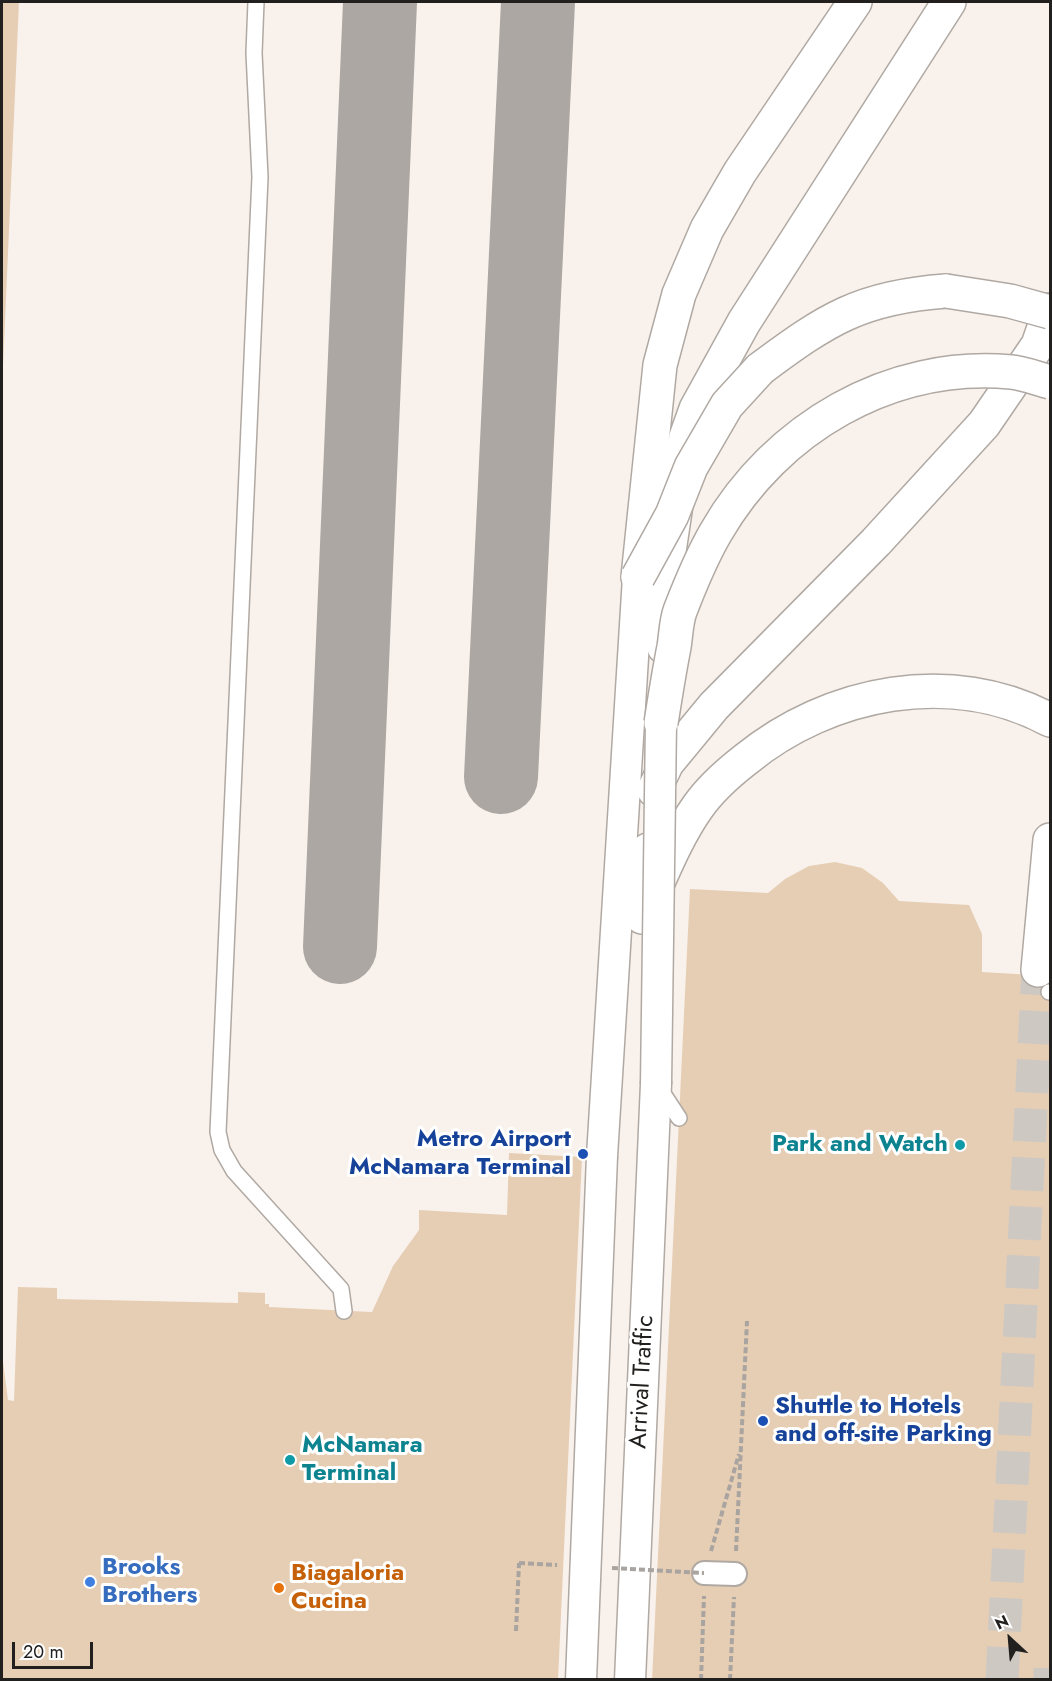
<!DOCTYPE html>
<html>
<head>
<meta charset="utf-8">
<style>
  body { margin:0 }
  #map { position:relative; width:1052px; height:1681px; overflow:hidden; background:#f9f2ec; font-family:Jost,sans-serif }
  canvas { display:block }
  .frame { position:absolute; inset:0; border:3px solid #22201e; pointer-events:none }
  .north { position:absolute; left:980px; top:1609px; width:60px; height:60px; -webkit-text-stroke:4px #fff; paint-order:stroke; rotate:334deg; font-size:16px; font-weight:700; line-height:24px; text-align:center; color:#22201e }
  .north::after { content:''; display:block; margin:auto; width:21px; height:27px; background:#22201e; clip-path:polygon(50% 0,100% 100%,50% 72%,0 100%) }
  .scale { position:absolute; left:12px; top:1642px; width:81px; height:27px; box-sizing:border-box; border:3px solid #22201e; border-top:0; padding-left:8px; font-size:18px; line-height:21px; white-space:nowrap; color:#22201e; -webkit-text-stroke:4px #fff; paint-order:stroke }
</style>
</head>
<body>
<div id="map">
<canvas width="1052" height="1681"></canvas>
<div class="frame"></div>
<div class="north">N</div>
<div class="scale">20 m</div>
</div>
<script>
const c = document.querySelector('canvas').getContext('2d');
c.lineJoin = 'round';
function trace(path, color, width, dash) {
  c.strokeStyle = color;
  c.lineWidth = width;
  c.lineCap = dash ? 'butt' : 'round';
  c.setLineDash(dash || []);
  c.stroke(path);
}
function fillPath(path, color) {
  c.fillStyle = color;
  c.fill(path, 'evenodd');
}
function drawText(font, color, halo, rows, align = 'center') {
  c.font = font + ' Jost,sans-serif';
  c.lineWidth = 6;
  c.setLineDash([]);
  c.textBaseline = 'middle';
  c.strokeStyle = halo;
  c.fillStyle = color;
  for (const [text, x, y, turn = 0] of rows) {
    c.save();
    c.translate(x, y);
    c.rotate((+turn || 0) * Math.PI / 180);
    c.textAlign = isNaN(turn) ? turn : align;
    if (halo) c.strokeText(text, 0, 0);
    c.fillText(text, 0, 0);
    c.restore();
  }
}
const taxiway = new Path2D(`
  M 501,777 L 538,2
  M 340,947 L 380,2`);
const building = new Path2D(`
  M 2,2 L 19,2 L 3,367 L 2,367 Z
  M 835,862 L 862,868 L 883,883 L 899,901 L 969,905 L 982,934 L 982,972 L 1050,976 L 1050,1680 L 652,1680 L 690,889 L 768,893 L 785,879 L 809,866 Z
  M 509,1153 L 582,1157 L 558,1680 L 2,1680 L 2,1354 L 8,1400 L 14,1401 L 18,1287 L 57,1288 L 57,1299 L 238,1303 L 238,1292 L 265,1293 L 265,1304 L 269,1304 L 269,1307 L 372,1312 L 393,1266 L 419,1230 L 419,1210 L 507,1215 Z`);
const trunkTunnel = new Path2D(`
  M 1002,1680 L 1038,970
  M 1050,1680 L 1050,1668`);
const path = new Path2D(`
  M 711,1551 L 739,1454
  M 736,1551 L 747,1321
  M 516,1631 L 519,1563
  M 701,1680 L 704,1596
  M 730,1680 L 734,1597`);
const service = new Path2D(`
  M 256,2 L 254,53 L 260,177 L 218,1132 L 222,1150 L 234,1171 L 341,1289 L 344,1311
  M 1049,992 L 1050,992
  M 660,1089 L 679,1118`);
const pedestrian = new Path2D(`
  M 704,1573 L 735,1574`);
const minor = new Path2D(`
  M 602,1156 L 638,577
  M 630,1680 L 656,1084`);
const trunk = new Path2D(`
  M 760,369 C 827,319 861,297 946,291
  M 638,577 L 660,365 L 679,294 L 707,229 L 740,172 L 855,2
  M 664,647 L 667,565 L 686,437 L 696,409 L 744,322 L 949,2
  M 654,790 L 667,763 L 714,706 L 876,542 L 984,424 L 1038,345 L 1050,310
  M 655,889 C 667,862 680,832 697,808 C 710,789 727,774 745,760 C 829,691 952,667 1050,720
  M 642,917 L 648,850
  M 1038,970 L 1050,840`);
const pathBridge = new Path2D(`
  M 519,1563 L 557,1565
  M 612,1568 L 704,1573`);
const minorBridge = new Path2D(`
  M 656,1084 L 661,723
  M 581,1680 L 602,1156`);
const trunkBridge = new Path2D(`
  M 946,291 L 1010,301 L 1050,312
  M 638,577 L 672,515 L 691,467 L 727,405 L 760,369
  M 661,723 C 665,698 669,672 674,647 C 676,635 676,622 680,611 C 690,585 702,556 716,532 C 776,428 890,361 1011,372 C 1024,373 1038,379 1050,382`);
const markers = [
  [960,1145,6,"#0f9aa8"],
  [583,1154,6,"#1a4fb4"],
  [763,1421,6,"#1a4fb4"],
  [290,1460,6,"#0f9aa8"],
  [90,1582,6,"#3f7fe0"],
  [279,1588,6,"#e8710a"]
];
const transitNames = [
  ["Metro Airport",571,1140],
  ["McNamara Terminal",571,1168],
  ["Shuttle to Hotels",775,1407,"left"],
  ["and off-site Parking",775,1435,"left"]
];
const cultureNames = [
  ["Park and Watch",948,1145],
  ["McNamara",302,1446,"left"],
  ["Terminal",302,1474,"left"]
];
const streetNames = [
  ["Arrival Traffic",643,1382,-87]
];
const shopNames = [
  ["Brooks",102,1568],
  ["Brothers",102,1596]
];
const foodNames = [
  ["Biagaloria",291,1574],
  ["Cucina",291,1602]
];
trace(taxiway, '#aca7a2', 74);
fillPath(building, '#e6ceb4');
trace(trunkTunnel, '#cec8c3', 33, [33, 16]);
trace(service, '#b0a9a3', 18);
trace(pedestrian, '#b0a9a3', 26);
trace(minor, '#b0a9a3', 33);
trace(trunk, '#b0a9a3', 36);
trace(path, '#a9a4a0', 4, [6, 3]);
trace(service, '#fff', 15);
trace(pedestrian, '#fff', 22);
trace(minor, '#fff', 30);
trace(trunk, '#fff', 33);
trace(minorBridge, '#b0a9a3', 33, []);
trace(trunkBridge, '#b0a9a3', 36, []);
trace(pathBridge, '#a9a4a0', 4, [6, 3]);
trace(minorBridge, '#fff', 30);
trace(trunkBridge, '#fff', 33);
for (const [x, y, r, color] of markers) {
  const dot = new Path2D();
  dot.arc(x, y, r, 0, 2 * Math.PI);
  c.fillStyle = color;
  c.fill(dot);
  trace(dot, '#fff', 2);
}
drawText('bold 24px', '#164399', '#fff', transitNames, 'right');
drawText('bold 24px', '#0d838f', '#fff', cultureNames, 'right');
drawText('24px', '#22201e', '#fff', streetNames);
drawText('bold 24px', '#366cbe', '#fff', shopNames, 'left');
drawText('bold 24px', '#c56008', '#fff', foodNames, 'left');
</script>
</body>
</html>
